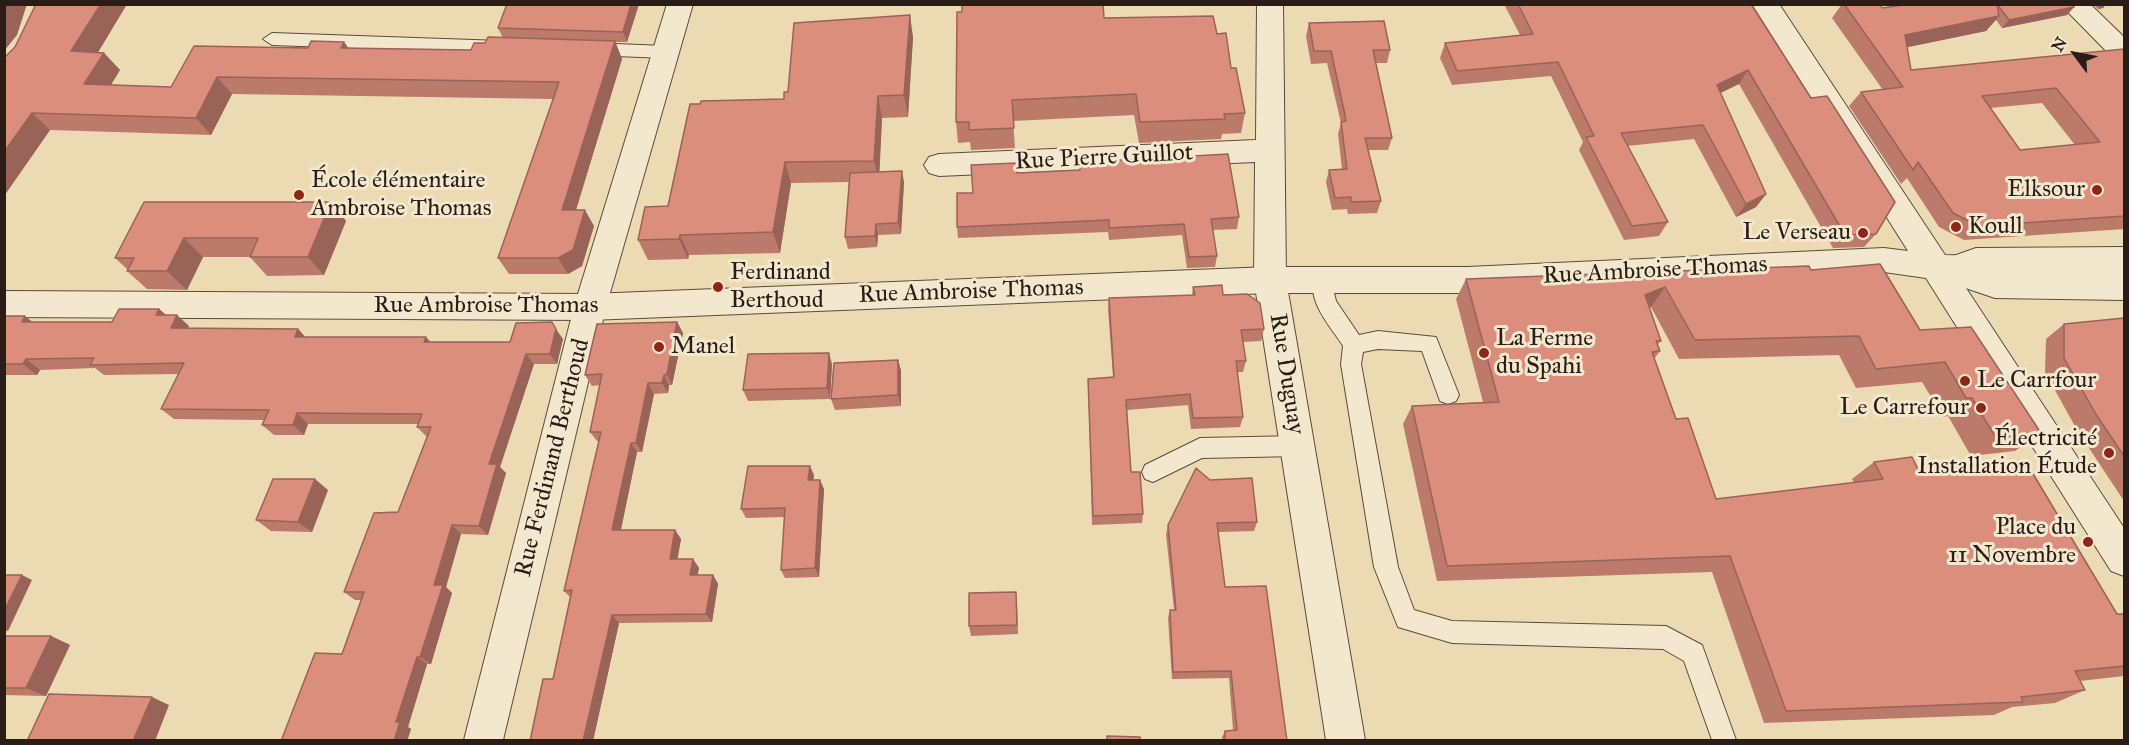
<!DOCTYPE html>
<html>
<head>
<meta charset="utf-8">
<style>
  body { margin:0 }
  #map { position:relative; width:2129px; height:745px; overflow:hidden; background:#ecdbb2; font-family:"IM FELL Great Primer",serif }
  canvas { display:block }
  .frame { position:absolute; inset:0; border:6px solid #2a1c16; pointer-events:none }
  .north { position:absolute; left:2045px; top:24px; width:60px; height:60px; -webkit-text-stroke:4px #f3e8cd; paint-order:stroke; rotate:302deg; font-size:16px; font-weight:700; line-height:24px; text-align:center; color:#2a1c16 }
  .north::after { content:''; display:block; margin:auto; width:21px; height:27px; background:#2a1c16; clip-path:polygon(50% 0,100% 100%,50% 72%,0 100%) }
</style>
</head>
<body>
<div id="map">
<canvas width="2129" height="745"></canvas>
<div class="frame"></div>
<div class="north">N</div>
</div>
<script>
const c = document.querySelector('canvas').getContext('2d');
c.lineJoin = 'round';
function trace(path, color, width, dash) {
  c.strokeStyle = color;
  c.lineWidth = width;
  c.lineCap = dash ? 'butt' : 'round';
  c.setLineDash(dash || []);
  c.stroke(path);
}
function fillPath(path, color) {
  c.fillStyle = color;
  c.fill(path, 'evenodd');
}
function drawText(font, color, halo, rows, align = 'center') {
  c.font = font + ' "IM FELL Great Primer",serif';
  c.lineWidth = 6;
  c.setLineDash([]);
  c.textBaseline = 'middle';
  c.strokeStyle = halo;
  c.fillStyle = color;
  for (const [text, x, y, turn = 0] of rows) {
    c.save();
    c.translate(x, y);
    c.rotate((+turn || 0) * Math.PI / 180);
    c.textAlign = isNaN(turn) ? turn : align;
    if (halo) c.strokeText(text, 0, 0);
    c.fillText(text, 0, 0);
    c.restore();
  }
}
const service = new Path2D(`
  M 272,33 L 502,41 L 511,47 L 502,53 L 272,45 L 263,39 Z
  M 590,43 L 666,46 L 675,52 L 666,58 L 590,55 L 581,49 Z
  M 2124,247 L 2124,263 L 1977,264 L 1961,270 L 1995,282 L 2124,284 L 2124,300 L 1995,298 L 1939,279 L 1936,273 L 1945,259 L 1976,248 Z
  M 1323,274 L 1330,276 L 1336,301 L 1359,335 L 1378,331 L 1436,337 L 1459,395 L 1456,401 L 1448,404 L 1440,401 L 1422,351 L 1378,349 L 1363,352 L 1361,364 L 1398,567 L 1414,610 L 1452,621 L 1666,626 L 1702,645 L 1736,740 L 1712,740 L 1684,661 L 1663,649 L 1452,643 L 1398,627 L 1374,567 L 1341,364 L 1343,346 C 1332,328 1304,299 1316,276 Z
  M 1298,436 L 1306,439 L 1309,446 L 1306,453 L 1298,456 L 1202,458 L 1153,482 L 1145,479 L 1142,472 L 1145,465 L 1200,438 Z`);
const minor = new Path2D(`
  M 667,4 L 693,4 L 606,307 L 503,740 L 464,740 L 574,307 Z
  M 1257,4 L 1283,4 L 1286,280 L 1365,740 L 1326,740 L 1254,280 L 1255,162 L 939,176 L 929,173 L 924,165 L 929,157 L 939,154 L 1256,140 Z
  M 2060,4 L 2090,4 L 2124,37 L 2124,62 L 2114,59 Z`);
const tertiary = new Path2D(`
  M 1752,4 L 1779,4 L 1945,255 L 2124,261 L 2124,286 L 1962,282 L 2124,528 L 2124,576 L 2111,571 L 1926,278 L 1884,272 L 1467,293 L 1270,293 L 590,320 L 4,317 L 4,291 L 590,294 L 1270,267 L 1467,267 L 1884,248 L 1908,251 Z`);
const wall = new Path2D(`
  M 36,4 L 127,4 L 98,52 L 104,53 L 120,70 L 111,85 L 171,87 L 308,48 L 344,42 L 348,48 L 471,50 L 485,43 L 503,38 L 498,28 L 639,4 L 627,42 L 615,42 L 622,59 L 576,210 L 594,226 L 582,266 L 568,274 L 509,274 L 498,258 L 553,99 L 232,94 L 211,135 L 50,130 L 4,196 L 4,58 L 15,47 Z
  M 1504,4 L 1751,4 L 1876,234 L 1864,247 L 1833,248 L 1739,84 L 1720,93 L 1766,194 L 1756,207 L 1736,217 L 1694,139 L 1627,146 L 1668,222 L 1659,236 L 1624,240 L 1579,150 L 1583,142 L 1551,76 L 1452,85 L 1440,58 L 1445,43 L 1520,35 Z
  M 1842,4 L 1880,4 L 1882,8 L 1911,4 L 2074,7 L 2067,15 L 2002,28 L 1996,20 L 1986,31 L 1907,47 L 1911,70 L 2124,49 L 2124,229 L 1964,240 L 1939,227 L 1907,178 L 1901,184 L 1849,106 L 1861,92 L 1883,90 L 1832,18 ZM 2042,103 L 2075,145 L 2020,150 L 1990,108 Z
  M 2093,4 L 2106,4 L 2103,8 L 2098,9 Z
  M 962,12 L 1104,18 L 1217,34 L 1231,68 L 1245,113 L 1241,133 L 1222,134 L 1221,139 L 1139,143 L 1134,115 L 1013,121 L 1015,148 L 971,150 L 970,142 L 958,143 L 956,122 Z
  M 1309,23 L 1390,50 L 1387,63 L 1375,63 L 1392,138 L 1388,150 L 1368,150 L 1381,201 L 1377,213 L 1348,214 L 1347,209 L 1332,210 L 1326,182 L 1329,170 L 1342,169 L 1338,134 L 1341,123 L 1327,63 L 1311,64 L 1306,36 Z
  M 913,37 L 908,117 L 882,118 L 879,172 L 904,182 L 901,234 L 878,235 L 877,247 L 848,249 L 845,237 L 849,182 L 791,183 L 780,253 L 689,255 L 688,259 L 648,260 L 638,240 L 668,206 L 784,99 L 788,92 Z
  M 1104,161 L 1239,217 L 1237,229 L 1213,230 L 1217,256 L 1215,267 L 1187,268 L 1182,235 L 1109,240 L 1108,232 L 958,238 L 957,227 L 973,193 L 1017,173 L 1080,170 L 1103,166 Z
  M 144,202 L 331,202 L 346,221 L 324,275 L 267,276 L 250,257 L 203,257 L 187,290 L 147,289 L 127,271 L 128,270 L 115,258 Z
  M 1811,270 L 1920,330 L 2041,433 L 2015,451 L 1971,456 L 1948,416 L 1943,417 L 1922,382 L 1856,388 L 1839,355 L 1679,359 L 1651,307 L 1649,308 L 1661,341 L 1657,345 L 1660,351 L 1654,359 L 1676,419 L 1716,499 L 1854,483 L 1852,479 L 1874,462 L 1921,475 L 2117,614 L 2124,614 L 2124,676 L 2080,681 L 2085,690 L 2055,703 L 2012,707 L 1994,715 L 1764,723 L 1712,572 L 1437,581 L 1403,424 L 1412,406 L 1483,402 L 1456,299 L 1466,279 Z
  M 1193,287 L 1223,295 L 1264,329 L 1261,341 L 1243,342 L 1246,361 L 1243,372 L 1237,372 L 1243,417 L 1240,427 L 1191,429 L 1188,405 L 1127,410 L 1131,472 L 1143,514 L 1142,523 L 1092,525 L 1088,379 L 1113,377 L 1108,309 L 1109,298 L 1192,295 Z
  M 159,309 L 166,315 L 189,326 L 188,329 L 298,329 L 305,337 L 431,342 L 510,342 L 563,339 L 557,364 L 534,364 L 500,467 L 506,473 L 488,535 L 461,534 L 446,587 L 452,593 L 431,664 L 427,664 L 408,727 L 411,729 L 407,741 L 281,741 L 342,654 L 361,600 L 355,600 L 344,592 L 398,512 L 427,437 L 417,427 L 418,424 L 308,424 L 304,435 L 274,435 L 262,425 L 264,420 L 174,419 L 161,409 L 178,374 L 104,375 L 95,368 L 40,370 L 37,375 L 4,375 L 4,316 L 33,322 L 112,322 Z
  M 2124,318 L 2124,501 L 2077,430 L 2045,372 L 2046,339 L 2064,324 Z
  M 677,322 L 683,333 L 672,385 L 669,385 L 668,393 L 654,394 L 642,452 L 637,452 L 621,530 L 675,530 L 681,539 L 677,559 L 693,559 L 699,568 L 697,575 L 713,575 L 718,584 L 712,622 L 619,623 L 593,741 L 530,741 L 553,679 L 570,597 L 564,591 L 599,441 L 597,441 L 590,432 L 600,385 L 592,386 L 585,375 Z
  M 898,360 L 901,371 L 901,406 L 835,410 L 831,399 Z
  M 832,364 L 830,399 L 748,401 L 743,390 Z
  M 814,475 L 813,480 L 824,489 L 819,577 L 785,578 L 781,570 L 785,517 L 746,518 L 741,509 Z
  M 1210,480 L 1257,522 L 1254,531 L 1218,532 L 1225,587 L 1287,741 L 1222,741 L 1222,737 L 1225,731 L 1233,730 L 1229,678 L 1172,679 L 1168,618 L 1170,610 L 1174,610 L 1166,534 L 1168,525 Z
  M 328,490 L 312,532 L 271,531 L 256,520 Z
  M 1017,602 L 1018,634 L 971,636 L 969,626 Z
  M 4,636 L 51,636 L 70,645 L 46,696 L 4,695 Z`);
const shadedWall = new Path2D(`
  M 4,4 L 27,4 L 17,35 L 4,51 Z
  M 101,4 L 127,4 L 88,69 L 71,51 Z
  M 631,4 L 639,4 L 627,42 L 623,32 Z
  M 2102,4 L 2106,4 L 2103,8 L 2098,9 Z
  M 2074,7 L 2067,15 L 2002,28 L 2009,20 Z
  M 910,15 L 913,37 L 908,117 L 904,95 Z
  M 1999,16 L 1986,31 L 1894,50 L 1905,35 Z
  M 615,41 L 622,59 L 571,226 L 562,210 Z
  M 344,42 L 356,59 L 341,48 Z
  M 104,53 L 120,70 L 100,102 L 84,84 Z
  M 1748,70 L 1739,84 L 1708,99 L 1717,85 Z
  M 217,77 L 232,94 L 211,135 L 196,118 Z
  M 878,96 L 882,118 L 879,182 L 874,161 Z
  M 32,113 L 50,130 L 4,196 L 4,152 Z
  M 785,162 L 791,183 L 780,253 L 773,232 Z
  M 902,171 L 904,182 L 901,234 L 898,223 Z
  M 1766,194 L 1756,207 L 1736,217 L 1746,204 Z
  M 331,202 L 346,221 L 324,275 L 308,257 Z
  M 585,210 L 594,226 L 582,266 L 568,274 L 558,258 Z
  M 876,224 L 878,235 L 877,247 L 875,236 Z
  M 680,235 L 689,255 L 688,259 L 679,239 Z
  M 184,238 L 203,257 L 187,290 L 167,271 Z
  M 1665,287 L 1651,307 L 1631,316 L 1645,295 Z
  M 159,309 L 172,320 L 156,315 Z
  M 177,315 L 189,326 L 183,339 L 171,328 Z
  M 25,316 L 39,327 L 22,322 Z
  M 677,322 L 683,333 L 672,385 L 667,374 Z
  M 298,329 L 308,340 L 295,337 Z
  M 556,329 L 563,339 L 557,364 L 550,354 Z
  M 426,337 L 435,347 L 424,342 Z
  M 829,353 L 832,364 L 830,399 L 827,388 Z
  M 526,354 L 534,364 L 500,467 L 506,473 L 488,535 L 479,526 L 489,464 Z
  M 26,359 L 40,370 L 37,375 L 23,364 Z
  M 898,360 L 901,371 L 901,406 L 898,395 Z
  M 664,375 L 669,385 L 668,393 L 662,383 Z
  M 648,383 L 654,394 L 642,452 L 636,443 Z
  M 297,413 L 308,424 L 304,435 L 293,425 Z
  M 631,443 L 637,452 L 619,538 L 612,530 Z
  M 810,466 L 814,475 L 812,489 L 808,480 Z
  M 315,479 L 328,490 L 312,532 L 298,522 Z
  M 820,480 L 824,489 L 819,577 L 815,568 Z
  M 452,525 L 461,534 L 446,587 L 452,593 L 431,664 L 420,657 L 434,585 Z
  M 675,530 L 681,539 L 676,568 L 670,559 Z
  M 693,559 L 699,568 L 696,583 L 690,575 Z
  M 22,575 L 32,580 L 8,631 L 4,630 L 4,611 Z
  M 713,575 L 718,584 L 712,622 L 706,614 Z
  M 612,615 L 619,623 L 593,741 L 583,741 Z
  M 51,636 L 70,645 L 46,696 L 26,688 Z
  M 417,657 L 427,664 L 408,727 L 411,729 L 407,741 L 394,741 L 396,722 Z
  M 152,697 L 169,705 L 155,741 L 133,741 Z`);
const building = new Path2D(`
  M 36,4 L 101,4 L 71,51 L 104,53 L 84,84 L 171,87 L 194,46 L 308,48 L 311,41 L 344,42 L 341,48 L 471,50 L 474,43 L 485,43 L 488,37 L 615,41 L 562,210 L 585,210 L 573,250 L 558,258 L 498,258 L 559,82 L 217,77 L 196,118 L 32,113 L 4,152 L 4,58 L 15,47 Z
  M 507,4 L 631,4 L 623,32 L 498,28 Z
  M 962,4 L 1103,4 L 1104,18 L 1213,16 L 1217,34 L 1226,33 L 1231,68 L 1236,68 L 1245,113 L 1224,114 L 1225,119 L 1140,122 L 1136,94 L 1012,100 L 1014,128 L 969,130 L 969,122 L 956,122 L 957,12 L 962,12 Z
  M 1518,4 L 1751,4 L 1811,98 L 1827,96 L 1895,202 L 1876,234 L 1845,235 L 1748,70 L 1717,85 L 1766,194 L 1746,204 L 1703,125 L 1621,133 L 1668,222 L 1632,226 L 1586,137 L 1594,136 L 1558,62 L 1457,71 L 1445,43 L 1533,34 Z
  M 1844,4 L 1880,4 L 1882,8 L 1911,4 L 1997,4 L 1999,16 L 1905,35 L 1911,70 L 2124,49 L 2124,216 L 1979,226 L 1953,213 L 1918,162 L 1913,170 L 1861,92 L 1903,87 ZM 2056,88 L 2100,142 L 2020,150 L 1982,96 Z
  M 1997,4 L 2073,4 L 2074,7 L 2009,20 Z
  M 910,15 L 904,95 L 878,96 L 874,161 L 785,162 L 773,232 L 680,235 L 679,239 L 638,240 L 645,207 L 668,206 L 690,104 L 700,104 L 701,101 L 784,99 L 784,92 L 788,92 L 794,23 Z
  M 1384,21 L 1390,50 L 1373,50 L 1392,138 L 1365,138 L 1381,201 L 1351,202 L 1351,197 L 1335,198 L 1329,170 L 1347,169 L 1341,122 L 1346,121 L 1345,115 L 1331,51 L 1314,51 L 1309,23 Z
  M 1228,154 L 1239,217 L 1211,219 L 1217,256 L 1189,257 L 1184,224 L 1109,228 L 1109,220 L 957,227 L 957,193 L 973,193 L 971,165 L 1016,163 L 1017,173 L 1080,170 L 1080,167 L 1104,166 L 1104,161 Z
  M 902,171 L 898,223 L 876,224 L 875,236 L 845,237 L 850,173 Z
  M 144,202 L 331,202 L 308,257 L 250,257 L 258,238 L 184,238 L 167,271 L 127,271 L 134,258 L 115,258 Z
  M 1880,264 L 1920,330 L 1971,327 L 2041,433 L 1996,438 L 1972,398 L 1966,398 L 1945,362 L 1876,369 L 1859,336 L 1695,340 L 1665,287 L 1645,295 L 1661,341 L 1656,341 L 1660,351 L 1652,352 L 1676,419 L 1688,418 L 1716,499 L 1883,479 L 1874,462 L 1912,457 L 1921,475 L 2029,467 L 2117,614 L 2124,614 L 2124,666 L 2075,671 L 2085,690 L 2021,697 L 2023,702 L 1786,711 L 1730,556 L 1447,566 L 1412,406 L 1499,402 L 1466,279 L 1809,266 L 1811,270 Z
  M 1222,285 L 1223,295 L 1247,294 L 1260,303 L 1264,329 L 1241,330 L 1246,361 L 1236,361 L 1243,417 L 1193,418 L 1190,394 L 1126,400 L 1131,472 L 1140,472 L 1143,514 L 1093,516 L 1088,379 L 1114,377 L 1109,298 L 1195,295 L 1193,287 Z
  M 119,309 L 159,309 L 156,315 L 177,315 L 171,328 L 298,329 L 295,337 L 426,337 L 424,342 L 510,342 L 516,323 L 552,322 L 556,329 L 550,354 L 526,354 L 489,464 L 497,464 L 479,526 L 452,525 L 434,585 L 443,585 L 420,657 L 417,657 L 396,722 L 400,722 L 394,741 L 281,741 L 315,653 L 342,654 L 364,592 L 344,592 L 374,513 L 398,512 L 431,427 L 417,427 L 422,414 L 297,413 L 293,425 L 262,425 L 269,410 L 161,409 L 184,363 L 90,365 L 94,358 L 26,359 L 23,364 L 4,364 L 4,316 L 25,316 L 22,322 L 112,322 Z
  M 2124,318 L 2124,456 L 2097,416 L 2064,358 L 2064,324 Z
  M 677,322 L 667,374 L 664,375 L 662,383 L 648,383 L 636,443 L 631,443 L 612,530 L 675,530 L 670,559 L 693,559 L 690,575 L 713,575 L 706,614 L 612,615 L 583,741 L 530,741 L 543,679 L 553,679 L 572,590 L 564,591 L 601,432 L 590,432 L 602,374 L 585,375 L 597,324 Z
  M 829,353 L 827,388 L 743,390 L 748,354 Z
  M 898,360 L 898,395 L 831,399 L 834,363 Z
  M 748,466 L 810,466 L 808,480 L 820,480 L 815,568 L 781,570 L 785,508 L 741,509 Z
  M 1196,468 L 1210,480 L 1252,478 L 1257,522 L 1217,523 L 1225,587 L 1266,586 L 1287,741 L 1225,741 L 1225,731 L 1237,730 L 1231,671 L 1173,672 L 1170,610 L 1176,610 L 1168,525 Z
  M 273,479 L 315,479 L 298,522 L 256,520 Z
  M 4,575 L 22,575 L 4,611 Z
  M 1016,592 L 1017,625 L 969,626 L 969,593 Z
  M 4,636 L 51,636 L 26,688 L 4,688 Z
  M 49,694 L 152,697 L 133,741 L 27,741 Z
  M 1107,736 L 1140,737 L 1140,741 L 1107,741 Z`);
const markers = [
  [2097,190,6,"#8f2418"],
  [299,195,6,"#8f2418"],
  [1956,227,6,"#8f2418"],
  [1863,233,6,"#8f2418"],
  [718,287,6,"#8f2418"],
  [659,347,6,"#8f2418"],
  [1484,353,6,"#8f2418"],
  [1965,381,6,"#8f2418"],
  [1981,408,6,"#8f2418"],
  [2109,453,6,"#8f2418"],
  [2088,542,6,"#8f2418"]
];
const streetNames = [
  ["Rue Pierre Guillot",1104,158,-3],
  ["Rue Ambroise Thomas",1655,271,-3],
  ["Rue Ambroise Thomas",971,292,-2],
  ["Rue Ambroise Thomas",486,306],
  ["Rue Duguay",1286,374,81],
  ["Rue Ferdinand Berthoud",553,458,-76]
];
const poiNames = [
  ["École élémentaire",311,181],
  ["Ambroise Thomas",311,209],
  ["Elksour",2085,190,"right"],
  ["Koull",1968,227],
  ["Le Verseau",1851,233,"right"],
  ["Ferdinand",730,273],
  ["Berthoud",730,301],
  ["La Ferme",1496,339],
  ["du Spahi",1496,367],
  ["Manel",671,347],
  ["Le Carrfour",1977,381],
  ["Le Carrefour",1969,408,"right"],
  ["Électricité",2097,439,"right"],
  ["Installation Étude",2097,467,"right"],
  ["Place du",2076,528,"right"],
  ["11 Novembre",2076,556,"right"]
];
trace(service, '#5a4c3d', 2);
trace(minor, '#5a4c3d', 2);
trace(tertiary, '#5a4c3d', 2);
fillPath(service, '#f3e8cd');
fillPath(minor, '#f3e8cd');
fillPath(tertiary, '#f3e8cd');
fillPath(wall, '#bc7a6b');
fillPath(shadedWall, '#996357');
fillPath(building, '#db8e7c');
trace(building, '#996357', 1.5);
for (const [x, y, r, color] of markers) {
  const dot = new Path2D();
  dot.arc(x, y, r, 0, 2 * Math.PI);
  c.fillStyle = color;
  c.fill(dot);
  trace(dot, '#f3e8cd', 2);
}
drawText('24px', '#2a1c16', '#f3e8cd', streetNames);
drawText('24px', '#2a1c16', '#f3e8cd', poiNames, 'left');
</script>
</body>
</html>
